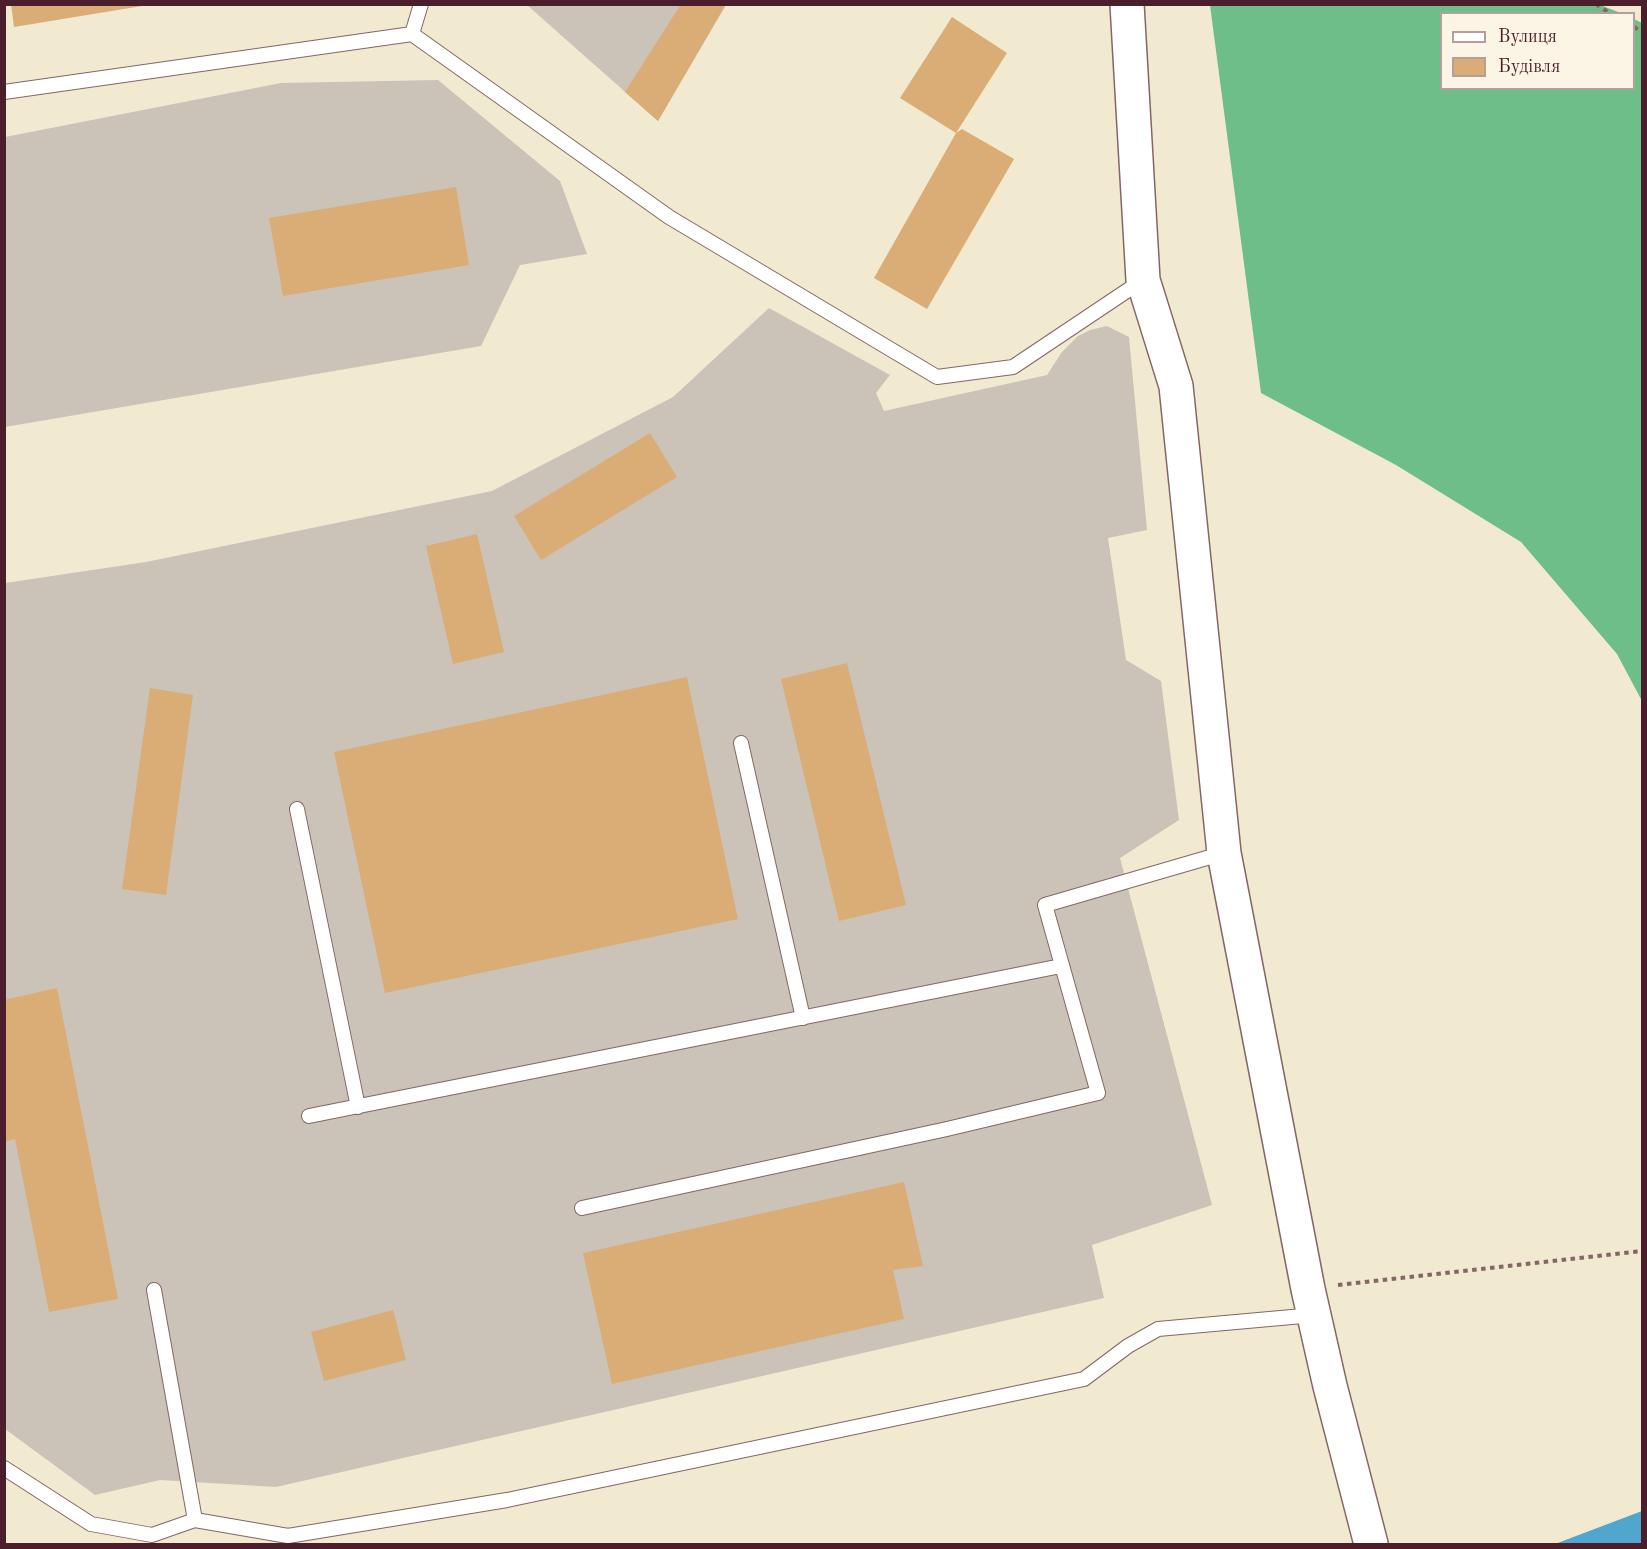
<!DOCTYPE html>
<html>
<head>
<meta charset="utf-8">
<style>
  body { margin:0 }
  #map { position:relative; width:1647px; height:1549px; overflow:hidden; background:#f1ead0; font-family:"Old Standard TT",serif }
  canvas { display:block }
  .frame { position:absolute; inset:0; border:6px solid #4a1f2b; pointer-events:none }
  .legend { position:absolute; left:1440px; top:12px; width:195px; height:78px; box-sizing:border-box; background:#fcf5e5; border:2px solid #b59f9b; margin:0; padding:8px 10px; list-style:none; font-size:18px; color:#4a1f2b }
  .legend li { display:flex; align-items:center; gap:12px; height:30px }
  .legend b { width:30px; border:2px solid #b59f9b }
</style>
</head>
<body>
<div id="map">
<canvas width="1647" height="1549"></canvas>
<div class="frame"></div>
<ul class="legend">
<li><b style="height:8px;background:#fff"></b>Вулиця</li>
<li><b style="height:16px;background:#d9ad75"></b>Будівля</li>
</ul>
</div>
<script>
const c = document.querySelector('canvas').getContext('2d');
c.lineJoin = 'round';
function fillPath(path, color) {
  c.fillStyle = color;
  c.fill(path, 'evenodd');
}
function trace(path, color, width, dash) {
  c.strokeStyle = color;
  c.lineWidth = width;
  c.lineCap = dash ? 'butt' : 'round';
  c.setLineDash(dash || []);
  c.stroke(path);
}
const industrial = new Path2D(`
  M 527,5 L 726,5 L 658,121 Z
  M 438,80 L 560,181 L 587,254 L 520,265 L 481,346 L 5,427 L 5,137 L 281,83 Z
  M 769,308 L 890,375 L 876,393 L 884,411 L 1047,375 L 1062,352 L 1078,336 L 1090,330 L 1107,326 L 1129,337 L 1147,530 L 1108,538 L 1126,660 L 1161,681 L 1179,820 L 1120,858 L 1212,1205 L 1092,1245 L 1104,1298 L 276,1487 L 160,1480 L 95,1495 L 5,1429 L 5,583 L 146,562 L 492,491 L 673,397 Z`);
const forest = new Path2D(`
  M 1600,5 L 1621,13 L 1442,14 L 1442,88 L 1634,88 L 1634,19 L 1642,23 L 1642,701 L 1617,654 L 1521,542 L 1396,465 L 1261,393 L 1210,5 Z`);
const water = new Path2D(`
  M 1642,1511 L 1642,1544 L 1555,1544 Z`);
const building = new Path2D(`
  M 11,4 L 142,4 L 142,6 L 14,27 Z
  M 681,4 L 726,4 L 658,121 L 625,92 Z
  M 952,17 L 1007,53 L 956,133 L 900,98 Z
  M 962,129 L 1014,159 L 927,309 L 874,278 L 956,133 Z
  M 456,187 L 469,265 L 283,296 L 269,218 Z
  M 650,433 L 677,477 L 541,560 L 514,516 Z
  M 477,534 L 504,652 L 453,664 L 426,546 Z
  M 847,663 L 906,905 L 839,921 L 781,679 Z
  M 687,677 L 738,919 L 385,993 L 334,752 Z
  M 150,688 L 193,695 L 166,895 L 122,889 Z
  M 57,988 L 118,1299 L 49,1312 L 15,1139 L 4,1142 L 4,1000 Z
  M 904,1182 L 923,1266 L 893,1270 L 904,1319 L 612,1384 L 583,1253 Z
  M 393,1310 L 406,1360 L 324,1381 L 311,1332 Z`);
const path = new Path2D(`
  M 1596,4 L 1611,14
  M 1634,27 L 1642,32
  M 1338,1285 L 1642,1251`);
const service = new Path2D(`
  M 412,34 L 421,4
  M 4,92 L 412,34 L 669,217 L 937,377 L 1013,367 L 1143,280
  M 741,743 L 803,1018
  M 297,809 L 358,1107
  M 309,1116 L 1061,966
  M 582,1208 L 947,1129 L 1098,1093 L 1045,905 L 1224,853
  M 4,1468 L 91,1524 L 152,1535 L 195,1520 L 154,1290
  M 195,1520 L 288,1536 L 507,1500 L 1084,1379 L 1128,1346 L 1158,1329 L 1314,1315`);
const tertiary = new Path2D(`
  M 1127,4 L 1143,280 L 1176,386 L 1224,853 L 1308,1289 L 1330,1386 L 1371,1544`);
fillPath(industrial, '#cbc3b8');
fillPath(forest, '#6ebe88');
fillPath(water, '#50a6cc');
fillPath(building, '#d9ad75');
trace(service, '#846665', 16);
trace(tertiary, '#846665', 36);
trace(path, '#846665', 4, [4.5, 4.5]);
trace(service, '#fff', 14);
trace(tertiary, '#fff', 33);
</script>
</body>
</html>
